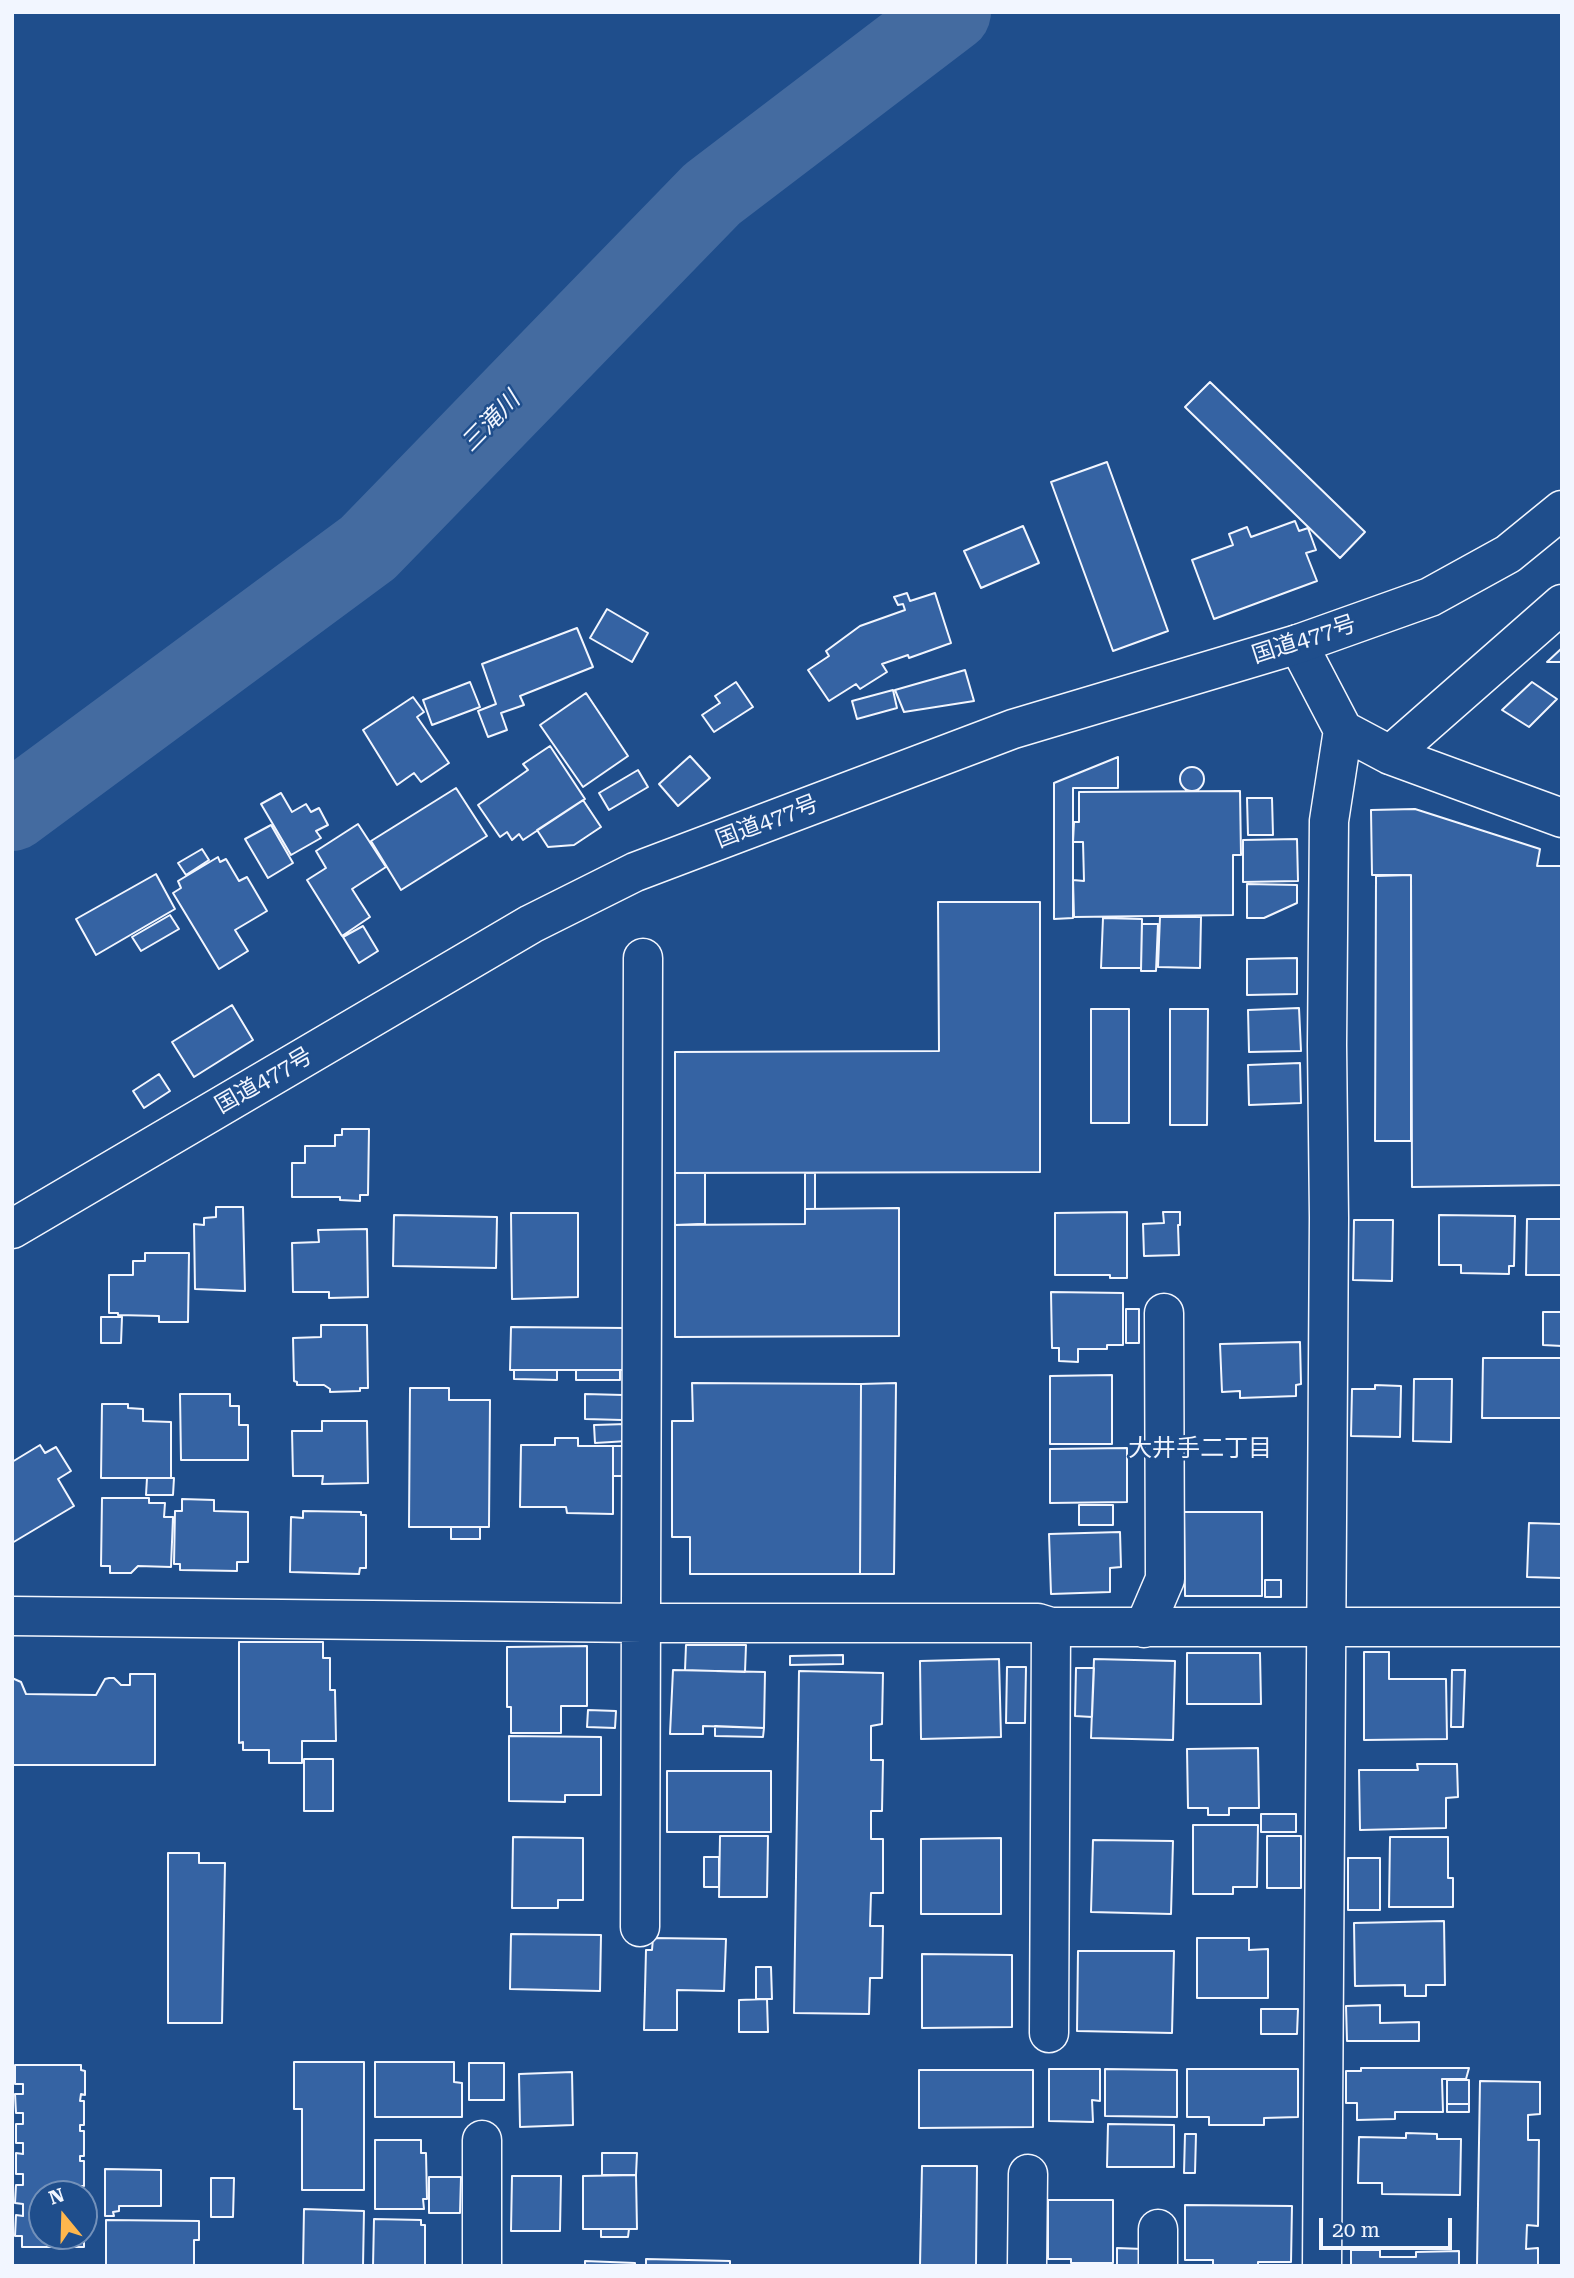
<!DOCTYPE html>
<html>
<head>
<meta charset="utf-8">
<style>
  body { margin:0 }
  #map { position:relative; width:1574px; height:2278px; overflow:hidden; background:#1f4e8c; font-family:"Roboto Serif",serif }
  canvas { display:block }
  .frame { position:absolute; inset:0; border:14px solid #f2f6ff; pointer-events:none }
  .north { position:absolute; left:28px; top:2180px; width:70px; height:70px; box-sizing:border-box; background:#1f4e8c; border:2px solid #7391ba; border-radius:50%; rotate:341deg; font-size:19px; font-weight:700; line-height:28px; text-align:center; color:#f2f6ff }
  .north::after { content:''; display:block; margin:auto; width:24px; height:32px; background:#ffb74d; clip-path:polygon(50% 0,100% 100%,50% 72%,0 100%) }
  .scale { position:absolute; left:1319px; top:2218px; width:133px; height:32px; box-sizing:border-box; border:4px solid #f2f6ff; border-top:0; padding-left:9px; font-size:21px; line-height:24px; white-space:nowrap; color:#f2f6ff; -webkit-text-stroke:5px #1f4e8c; paint-order:stroke }
</style>
</head>
<body>
<div id="map">
<canvas width="1574" height="2278"></canvas>
<div class="frame"></div>
<div class="north">N</div>
<div class="scale">20 m</div>
</div>
<script>
const c = document.querySelector('canvas').getContext('2d');
c.lineJoin = 'round';
function trace(path, color, width, dash) {
  c.strokeStyle = color;
  c.lineWidth = width;
  c.lineCap = dash ? 'butt' : 'round';
  c.setLineDash(dash || []);
  c.stroke(path);
}
function fillPath(path, color) {
  c.fillStyle = color;
  c.fill(path, 'evenodd');
}
function drawText(font, color, halo, rows, align = 'center') {
  c.font = font + ' "Roboto Serif","Noto Sans JP",serif';
  c.lineWidth = 5;
  c.setLineDash([]);
  c.textBaseline = 'middle';
  c.strokeStyle = halo;
  c.fillStyle = color;
  for (const [text, x, y, turn = 0] of rows) {
    c.save();
    c.translate(x, y);
    c.rotate((+turn || 0) * Math.PI / 180);
    c.textAlign = isNaN(turn) ? turn : align;
    if (halo) c.strokeText(text, 0, 0);
    c.fillText(text, 0, 0);
    c.restore();
  }
}
const river = new Path2D(`
  M 12,811 L 368,548 L 712,194 L 951,12`);
const building = new Path2D(`
  M 1210,382 L 1365,532 L 1340,558 L 1185,407 Z
  M 1107,462 L 1168,631 L 1113,651 L 1051,482 Z
  M 1295,521 L 1299,531 L 1308,528 L 1316,550 L 1306,553 L 1317,581 L 1214,619 L 1192,560 L 1233,545 L 1229,534 L 1247,527 L 1251,537 Z
  M 1023,526 L 1039,563 L 981,588 L 964,551 Z
  M 907,593 L 910,601 L 935,593 L 951,643 L 909,658 L 908,655 L 882,664 L 887,672 L 860,689 L 856,684 L 829,701 L 808,670 L 829,656 L 826,651 L 860,626 L 905,610 L 903,604 L 898,605 L 894,597 Z
  M 607,609 L 648,633 L 632,662 L 590,638 Z
  M 577,628 L 593,667 L 520,696 L 524,705 L 501,713 L 507,730 L 488,737 L 478,711 L 496,704 L 482,664 Z
  M 1562,648 L 1562,662 L 1547,662 Z
  M 965,670 L 974,701 L 904,712 L 895,690 Z
  M 470,682 L 480,707 L 432,725 L 423,700 Z
  M 736,682 L 753,707 L 714,732 L 702,715 L 720,703 L 715,696 Z
  M 1532,682 L 1557,699 L 1529,727 L 1502,710 Z
  M 893,690 L 897,708 L 857,719 L 852,701 Z
  M 586,693 L 628,756 L 583,787 L 540,725 Z
  M 413,697 L 424,712 L 417,717 L 449,763 L 421,782 L 414,773 L 397,785 L 363,730 Z
  M 550,746 L 585,799 L 523,840 L 519,834 L 512,840 L 507,832 L 500,837 L 478,805 L 528,770 L 523,764 Z
  M 690,756 L 710,778 L 678,806 L 659,784 Z
  M 1118,757 L 1118,788 L 1073,788 L 1073,918 L 1054,919 L 1054,783 Z
  M1180 779a12 12 0 1 1 24 0a12 12 0 1 1-24 0Z
  M 638,770 L 648,787 L 609,810 L 599,793 Z
  M 456,788 L 487,836 L 401,890 L 371,841 Z
  M 1240,791 L 1241,855 L 1233,855 L 1233,915 L 1074,917 L 1073,880 L 1084,881 L 1083,842 L 1073,842 L 1074,822 L 1079,822 L 1079,792 Z
  M 281,793 L 292,812 L 306,804 L 311,812 L 319,808 L 328,825 L 316,831 L 321,838 L 291,855 L 261,804 Z
  M 1247,798 L 1272,798 L 1273,835 L 1248,835 Z
  M 583,800 L 601,827 L 574,845 L 548,847 L 537,830 Z
  M 1415,809 L 1540,849 L 1537,866 L 1562,866 L 1562,1185 L 1412,1187 L 1411,875 L 1372,875 L 1371,810 Z
  M 358,824 L 386,867 L 352,889 L 370,917 L 342,936 L 307,880 L 326,868 L 316,851 Z
  M 271,825 L 293,863 L 268,878 L 245,839 Z
  M 1297,839 L 1298,881 L 1243,882 L 1243,840 Z
  M 202,849 L 209,860 L 186,875 L 178,863 Z
  M 218,857 L 220,862 L 226,859 L 239,881 L 247,877 L 267,911 L 235,930 L 248,951 L 219,969 L 173,893 L 181,888 L 178,881 Z
  M 156,874 L 175,909 L 96,955 L 76,919 Z
  M 1411,875 L 1411,1141 L 1375,1141 L 1376,876 Z
  M 1247,884 L 1297,885 L 1297,903 L 1264,918 L 1247,918 Z
  M 938,902 L 1040,902 L 1040,1172 L 675,1173 L 675,1052 L 939,1051 Z
  M 170,915 L 179,929 L 141,951 L 132,937 Z
  M 1160,917 L 1201,917 L 1200,968 L 1158,967 Z
  M 1103,918 L 1142,919 L 1141,968 L 1101,968 Z
  M 1142,924 L 1158,924 L 1156,971 L 1141,971 Z
  M 363,926 L 378,951 L 359,963 L 343,937 Z
  M 1297,958 L 1297,994 L 1247,995 L 1247,959 Z
  M 232,1005 L 253,1040 L 194,1077 L 172,1042 Z
  M 1299,1008 L 1301,1051 L 1249,1052 L 1248,1010 Z
  M 1091,1009 L 1129,1009 L 1129,1123 L 1091,1123 Z
  M 1170,1009 L 1208,1009 L 1207,1125 L 1170,1125 Z
  M 1300,1063 L 1301,1103 L 1249,1105 L 1248,1065 Z
  M 159,1074 L 170,1091 L 144,1108 L 133,1091 Z
  M 342,1129 L 369,1129 L 368,1195 L 360,1195 L 360,1201 L 340,1200 L 340,1197 L 292,1197 L 292,1163 L 305,1163 L 305,1146 L 335,1146 L 335,1135 L 342,1135 Z
  M 675,1173 L 705,1173 L 705,1224 L 675,1225 Z
  M 805,1173 L 815,1173 L 815,1209 L 805,1209 Z
  M 216,1207 L 243,1207 L 245,1291 L 195,1289 L 194,1224 L 204,1225 L 204,1218 L 216,1217 Z
  M 899,1208 L 899,1336 L 675,1337 L 675,1225 L 805,1224 L 805,1209 Z
  M 1127,1212 L 1127,1278 L 1110,1278 L 1110,1275 L 1055,1275 L 1055,1213 Z
  M 1163,1212 L 1180,1212 L 1180,1225 L 1178,1225 L 1179,1255 L 1144,1256 L 1143,1224 L 1164,1223 Z
  M 511,1213 L 578,1213 L 578,1297 L 512,1299 Z
  M 394,1215 L 497,1217 L 496,1268 L 393,1266 Z
  M 1439,1215 L 1515,1216 L 1514,1266 L 1509,1266 L 1509,1274 L 1461,1273 L 1461,1265 L 1439,1265 Z
  M 1527,1219 L 1562,1219 L 1562,1275 L 1526,1275 Z
  M 1354,1220 L 1393,1220 L 1392,1281 L 1353,1280 Z
  M 367,1229 L 368,1297 L 329,1298 L 329,1292 L 293,1292 L 292,1243 L 319,1242 L 318,1230 Z
  M 145,1253 L 189,1253 L 188,1322 L 159,1322 L 159,1316 L 118,1315 L 118,1313 L 109,1313 L 109,1275 L 133,1275 L 133,1261 L 145,1261 Z
  M 1051,1292 L 1123,1293 L 1123,1345 L 1107,1345 L 1107,1349 L 1078,1349 L 1078,1362 L 1059,1361 L 1059,1348 L 1052,1348 Z
  M 1126,1309 L 1139,1309 L 1139,1343 L 1126,1343 Z
  M 1543,1312 L 1562,1312 L 1562,1346 L 1543,1345 Z
  M 101,1317 L 122,1317 L 121,1343 L 101,1343 Z
  M 321,1325 L 367,1325 L 368,1388 L 360,1388 L 360,1391 L 330,1392 L 330,1389 L 324,1385 L 297,1385 L 297,1382 L 294,1381 L 293,1338 L 321,1337 Z
  M 511,1327 L 625,1328 L 624,1370 L 510,1370 Z
  M 1300,1342 L 1301,1384 L 1296,1385 L 1296,1396 L 1240,1398 L 1240,1391 L 1222,1392 L 1220,1344 Z
  M 1483,1358 L 1562,1358 L 1562,1418 L 1482,1418 Z
  M 514,1370 L 557,1370 L 557,1380 L 514,1379 Z
  M 576,1370 L 620,1370 L 620,1380 L 576,1380 Z
  M 1112,1375 L 1112,1444 L 1050,1444 L 1050,1376 Z
  M 1414,1379 L 1452,1379 L 1451,1442 L 1413,1441 Z
  M 692,1383 L 861,1384 L 860,1574 L 690,1574 L 690,1537 L 672,1537 L 672,1421 L 693,1421 Z
  M 896,1383 L 894,1574 L 860,1574 L 861,1384 Z
  M 1375,1385 L 1401,1386 L 1400,1437 L 1351,1436 L 1352,1389 L 1375,1389 Z
  M 410,1388 L 449,1388 L 449,1400 L 490,1400 L 489,1527 L 409,1527 Z
  M 180,1394 L 230,1394 L 230,1406 L 239,1406 L 239,1425 L 248,1425 L 248,1460 L 181,1460 Z
  M 585,1394 L 623,1395 L 622,1420 L 585,1419 Z
  M 102,1404 L 128,1404 L 128,1408 L 143,1409 L 143,1421 L 171,1422 L 171,1478 L 101,1478 Z
  M 322,1421 L 367,1421 L 368,1483 L 322,1484 L 323,1476 L 293,1476 L 292,1431 L 322,1431 Z
  M 627,1424 L 628,1441 L 595,1443 L 594,1425 Z
  M 555,1438 L 578,1438 L 578,1446 L 613,1446 L 613,1514 L 567,1513 L 566,1507 L 520,1507 L 521,1445 L 555,1445 Z
  M 40,1445 L 45,1453 L 56,1447 L 71,1471 L 58,1479 L 74,1506 L 12,1543 L 12,1462 Z
  M 613,1446 L 622,1446 L 622,1476 L 613,1476 Z
  M 1127,1448 L 1127,1502 L 1050,1503 L 1050,1449 Z
  M 147,1478 L 174,1478 L 173,1495 L 146,1495 Z
  M 102,1498 L 149,1498 L 149,1503 L 165,1503 L 164,1517 L 173,1517 L 171,1567 L 138,1566 L 131,1573 L 110,1573 L 110,1566 L 101,1566 Z
  M 182,1499 L 214,1500 L 214,1511 L 248,1512 L 248,1562 L 237,1562 L 237,1571 L 180,1570 L 180,1564 L 174,1564 L 175,1511 L 182,1511 Z
  M 1079,1505 L 1113,1505 L 1113,1525 L 1079,1525 Z
  M 303,1511 L 361,1512 L 361,1515 L 366,1515 L 366,1568 L 360,1568 L 359,1574 L 290,1572 L 291,1517 L 303,1518 Z
  M 1184,1512 L 1262,1512 L 1262,1596 L 1185,1596 Z
  M 1529,1523 L 1562,1524 L 1562,1578 L 1527,1577 Z
  M 451,1527 L 480,1527 L 480,1539 L 451,1539 Z
  M 1120,1532 L 1121,1567 L 1110,1568 L 1110,1592 L 1051,1594 L 1049,1534 Z
  M 1265,1580 L 1281,1580 L 1281,1597 L 1265,1597 Z
  M 239,1642 L 323,1642 L 323,1658 L 330,1658 L 330,1690 L 335,1690 L 336,1741 L 302,1741 L 302,1763 L 269,1763 L 269,1750 L 243,1750 L 243,1742 L 239,1743 Z
  M 686,1645 L 746,1645 L 745,1672 L 685,1670 Z
  M 587,1646 L 587,1706 L 561,1706 L 561,1733 L 511,1733 L 511,1707 L 507,1707 L 507,1647 Z
  M 1364,1652 L 1389,1652 L 1389,1679 L 1446,1679 L 1447,1739 L 1364,1740 Z
  M 1187,1653 L 1260,1653 L 1261,1704 L 1187,1704 Z
  M 843,1655 L 843,1664 L 790,1665 L 790,1656 Z
  M 999,1659 L 1001,1737 L 921,1739 L 920,1661 Z
  M 1094,1659 L 1175,1661 L 1173,1740 L 1091,1738 Z
  M 1007,1667 L 1026,1667 L 1025,1723 L 1006,1723 Z
  M 1076,1668 L 1094,1668 L 1092,1717 L 1075,1716 Z
  M 673,1670 L 765,1672 L 764,1728 L 703,1726 L 703,1734 L 670,1734 Z
  M 1452,1670 L 1465,1670 L 1463,1727 L 1451,1727 Z
  M 799,1671 L 883,1673 L 882,1724 L 871,1726 L 871,1760 L 883,1760 L 882,1811 L 871,1811 L 871,1839 L 883,1839 L 883,1893 L 871,1893 L 870,1926 L 883,1926 L 882,1978 L 870,1978 L 869,2014 L 794,2013 Z
  M 130,1674 L 155,1674 L 155,1765 L 12,1765 L 12,1678 L 21,1682 L 26,1694 L 96,1695 L 105,1679 L 109,1678 L 114,1678 L 121,1685 L 130,1685 Z
  M 588,1710 L 616,1711 L 615,1728 L 587,1727 Z
  M 715,1726 L 764,1728 L 763,1737 L 715,1736 Z
  M 509,1736 L 601,1737 L 601,1795 L 565,1795 L 565,1802 L 509,1801 Z
  M 1258,1748 L 1259,1808 L 1229,1808 L 1229,1815 L 1208,1815 L 1208,1808 L 1188,1808 L 1187,1749 Z
  M 304,1759 L 333,1759 L 333,1811 L 304,1811 Z
  M 1417,1764 L 1457,1764 L 1458,1797 L 1446,1798 L 1446,1828 L 1360,1830 L 1359,1770 L 1418,1770 Z
  M 667,1771 L 771,1771 L 771,1832 L 667,1832 Z
  M 1261,1814 L 1296,1814 L 1296,1832 L 1261,1832 Z
  M 1193,1825 L 1258,1825 L 1257,1887 L 1233,1887 L 1233,1894 L 1193,1894 Z
  M 720,1836 L 768,1836 L 767,1897 L 719,1897 Z
  M 1267,1836 L 1301,1836 L 1301,1888 L 1267,1888 Z
  M 513,1837 L 583,1838 L 583,1900 L 558,1900 L 558,1908 L 512,1908 Z
  M 1390,1837 L 1448,1837 L 1448,1878 L 1453,1878 L 1453,1907 L 1389,1907 Z
  M 1001,1838 L 1001,1914 L 921,1914 L 921,1839 Z
  M 1093,1840 L 1173,1841 L 1171,1914 L 1091,1912 Z
  M 168,1853 L 199,1853 L 199,1863 L 225,1863 L 222,2023 L 168,2023 Z
  M 704,1857 L 719,1857 L 719,1887 L 704,1887 Z
  M 1348,1858 L 1380,1858 L 1380,1910 L 1348,1910 Z
  M 1444,1921 L 1445,1985 L 1426,1985 L 1426,1996 L 1405,1996 L 1405,1985 L 1355,1986 L 1354,1923 Z
  M 511,1934 L 601,1935 L 600,1991 L 510,1989 Z
  M 653,1938 L 726,1939 L 724,1991 L 677,1990 L 677,2030 L 644,2030 L 646,1950 L 652,1950 Z
  M 1197,1938 L 1249,1938 L 1249,1950 L 1268,1949 L 1268,1998 L 1197,1998 Z
  M 1078,1951 L 1174,1951 L 1172,2033 L 1077,2031 Z
  M 922,1954 L 1012,1955 L 1012,2027 L 922,2028 Z
  M 756,1967 L 771,1967 L 772,1999 L 756,1999 Z
  M 767,1999 L 768,2032 L 739,2032 L 739,2000 Z
  M 1380,2005 L 1380,2023 L 1419,2022 L 1419,2041 L 1347,2041 L 1346,2006 Z
  M 1261,2009 L 1298,2009 L 1297,2034 L 1261,2034 Z
  M 294,2062 L 364,2062 L 364,2190 L 302,2190 L 302,2109 L 294,2109 Z
  M 375,2062 L 454,2062 L 454,2082 L 462,2083 L 462,2117 L 375,2117 Z
  M 469,2063 L 504,2063 L 504,2100 L 469,2100 Z
  M 15,2065 L 81,2065 L 81,2070 L 85,2071 L 85,2095 L 81,2094 L 80,2101 L 84,2101 L 84,2125 L 80,2125 L 80,2131 L 84,2131 L 84,2156 L 80,2156 L 80,2161 L 84,2161 L 84,2186 L 81,2186 L 81,2192 L 84,2192 L 84,2194 L 42,2194 L 42,2236 L 84,2236 L 84,2247 L 22,2247 L 22,2236 L 15,2236 L 16,2215 L 23,2216 L 23,2204 L 15,2203 L 16,2185 L 23,2185 L 23,2174 L 16,2174 L 16,2153 L 23,2154 L 23,2143 L 16,2143 L 16,2124 L 23,2124 L 23,2113 L 16,2113 L 15,2094 L 23,2094 L 23,2084 L 15,2084 Z
  M 1361,2068 L 1469,2068 L 1466,2079 L 1442,2079 L 1443,2112 L 1395,2112 L 1395,2119 L 1357,2120 L 1357,2103 L 1346,2103 L 1346,2071 L 1361,2071 Z
  M 1049,2069 L 1100,2069 L 1100,2101 L 1092,2100 L 1093,2122 L 1049,2121 Z
  M 1105,2069 L 1177,2070 L 1177,2117 L 1105,2116 Z
  M 1187,2069 L 1298,2069 L 1298,2117 L 1264,2118 L 1264,2125 L 1209,2125 L 1209,2117 L 1187,2117 Z
  M 919,2070 L 1033,2070 L 1033,2127 L 919,2128 Z
  M 572,2072 L 573,2125 L 520,2127 L 519,2074 Z
  M 1447,2080 L 1469,2080 L 1469,2104 L 1447,2104 Z
  M 1480,2081 L 1540,2082 L 1540,2114 L 1528,2115 L 1528,2140 L 1539,2140 L 1538,2226 L 1527,2225 L 1526,2249 L 1538,2248 L 1538,2266 L 1477,2266 Z
  M 1447,2104 L 1469,2104 L 1469,2112 L 1447,2112 Z
  M 1108,2124 L 1174,2125 L 1174,2167 L 1107,2167 Z
  M 1406,2133 L 1437,2134 L 1437,2139 L 1461,2139 L 1460,2195 L 1382,2194 L 1382,2183 L 1358,2183 L 1359,2137 L 1406,2138 Z
  M 1185,2134 L 1196,2134 L 1195,2173 L 1184,2173 Z
  M 375,2140 L 421,2140 L 421,2153 L 426,2153 L 427,2199 L 423,2199 L 424,2209 L 375,2209 Z
  M 602,2153 L 637,2153 L 636,2175 L 602,2175 Z
  M 922,2166 L 977,2166 L 976,2266 L 920,2266 Z
  M 105,2169 L 161,2170 L 161,2206 L 119,2206 L 119,2211 L 113,2212 L 114,2216 L 105,2216 Z
  M 636,2175 L 637,2229 L 583,2229 L 583,2176 Z
  M 512,2176 L 561,2176 L 560,2231 L 511,2231 Z
  M 429,2177 L 461,2177 L 460,2213 L 429,2213 Z
  M 211,2178 L 234,2178 L 233,2217 L 211,2217 Z
  M 1048,2200 L 1113,2200 L 1113,2263 L 1071,2263 L 1071,2259 L 1048,2259 Z
  M 1185,2205 L 1292,2206 L 1291,2262 L 1258,2262 L 1258,2266 L 1213,2266 L 1213,2260 L 1185,2260 Z
  M 304,2209 L 364,2211 L 363,2266 L 303,2266 Z
  M 374,2219 L 421,2220 L 421,2225 L 425,2225 L 425,2266 L 373,2266 Z
  M 106,2220 L 199,2221 L 199,2240 L 194,2240 L 194,2266 L 106,2266 Z
  M 601,2229 L 629,2229 L 628,2237 L 601,2237 Z
  M 1117,2248 L 1143,2249 L 1143,2266 L 1117,2266 Z
  M 1351,2250 L 1380,2250 L 1380,2257 L 1416,2257 L 1416,2252 L 1459,2251 L 1459,2266 L 1351,2266 Z
  M 646,2259 L 730,2261 L 730,2266 L 646,2266 Z
  M 585,2261 L 635,2263 L 635,2266 L 585,2266 Z`);
const street = new Path2D(`
  M 1298,644 L 1343,730 L 1390,755 L 1562,818
  M 1390,755 L 1562,604
  M 12,1616 L 642,1623 L 1038,1623 L 1051,1627 L 1562,1627
  M 1144,1628 L 1165,1579 L 1164,1313
  M 640,1927 L 643,958
  M 1049,2033 L 1051,1627
  M 482,2266 L 482,2140
  M 1027,2266 L 1028,2174
  M 1158,2266 L 1158,2229
  M 1322,2266 L 1329,1218 L 1327,1045 L 1329,821 L 1343,730`);
const highway = new Path2D(`
  M 12,1229 L 531,924 L 635,872 L 1013,729 L 1298,644 L 1430,597 L 1508,554 L 1562,510`);
const streetNames = [
  ["国道477号",1304,640,-18],
  ["国道477号",767,822,-21],
  ["国道477号",264,1081,-30]
];
const waterNames = [
  ["三滝川",491,422,-46]
];
const neighbourhoodNames = [
  ["大井手二丁目",1200,1449]
];
trace(river, '#446ba0', 80);
fillPath(building, '#3563a3');
trace(building, '#f2f6ff', 2);
trace(street, '#f2f6ff', 41);
trace(highway, '#f2f6ff', 41);
trace(street, '#1f4e8c', 38);
trace(highway, '#1f4e8c', 38);
drawText('23px', '#f2f6ff', '#1f4e8c', streetNames);
drawText('italic 24px', '#f2f6ff', '#1f4e8c', waterNames);
drawText('24px', '#f2f6ff', '#1f4e8c', neighbourhoodNames);
</script>
</body>
</html>
